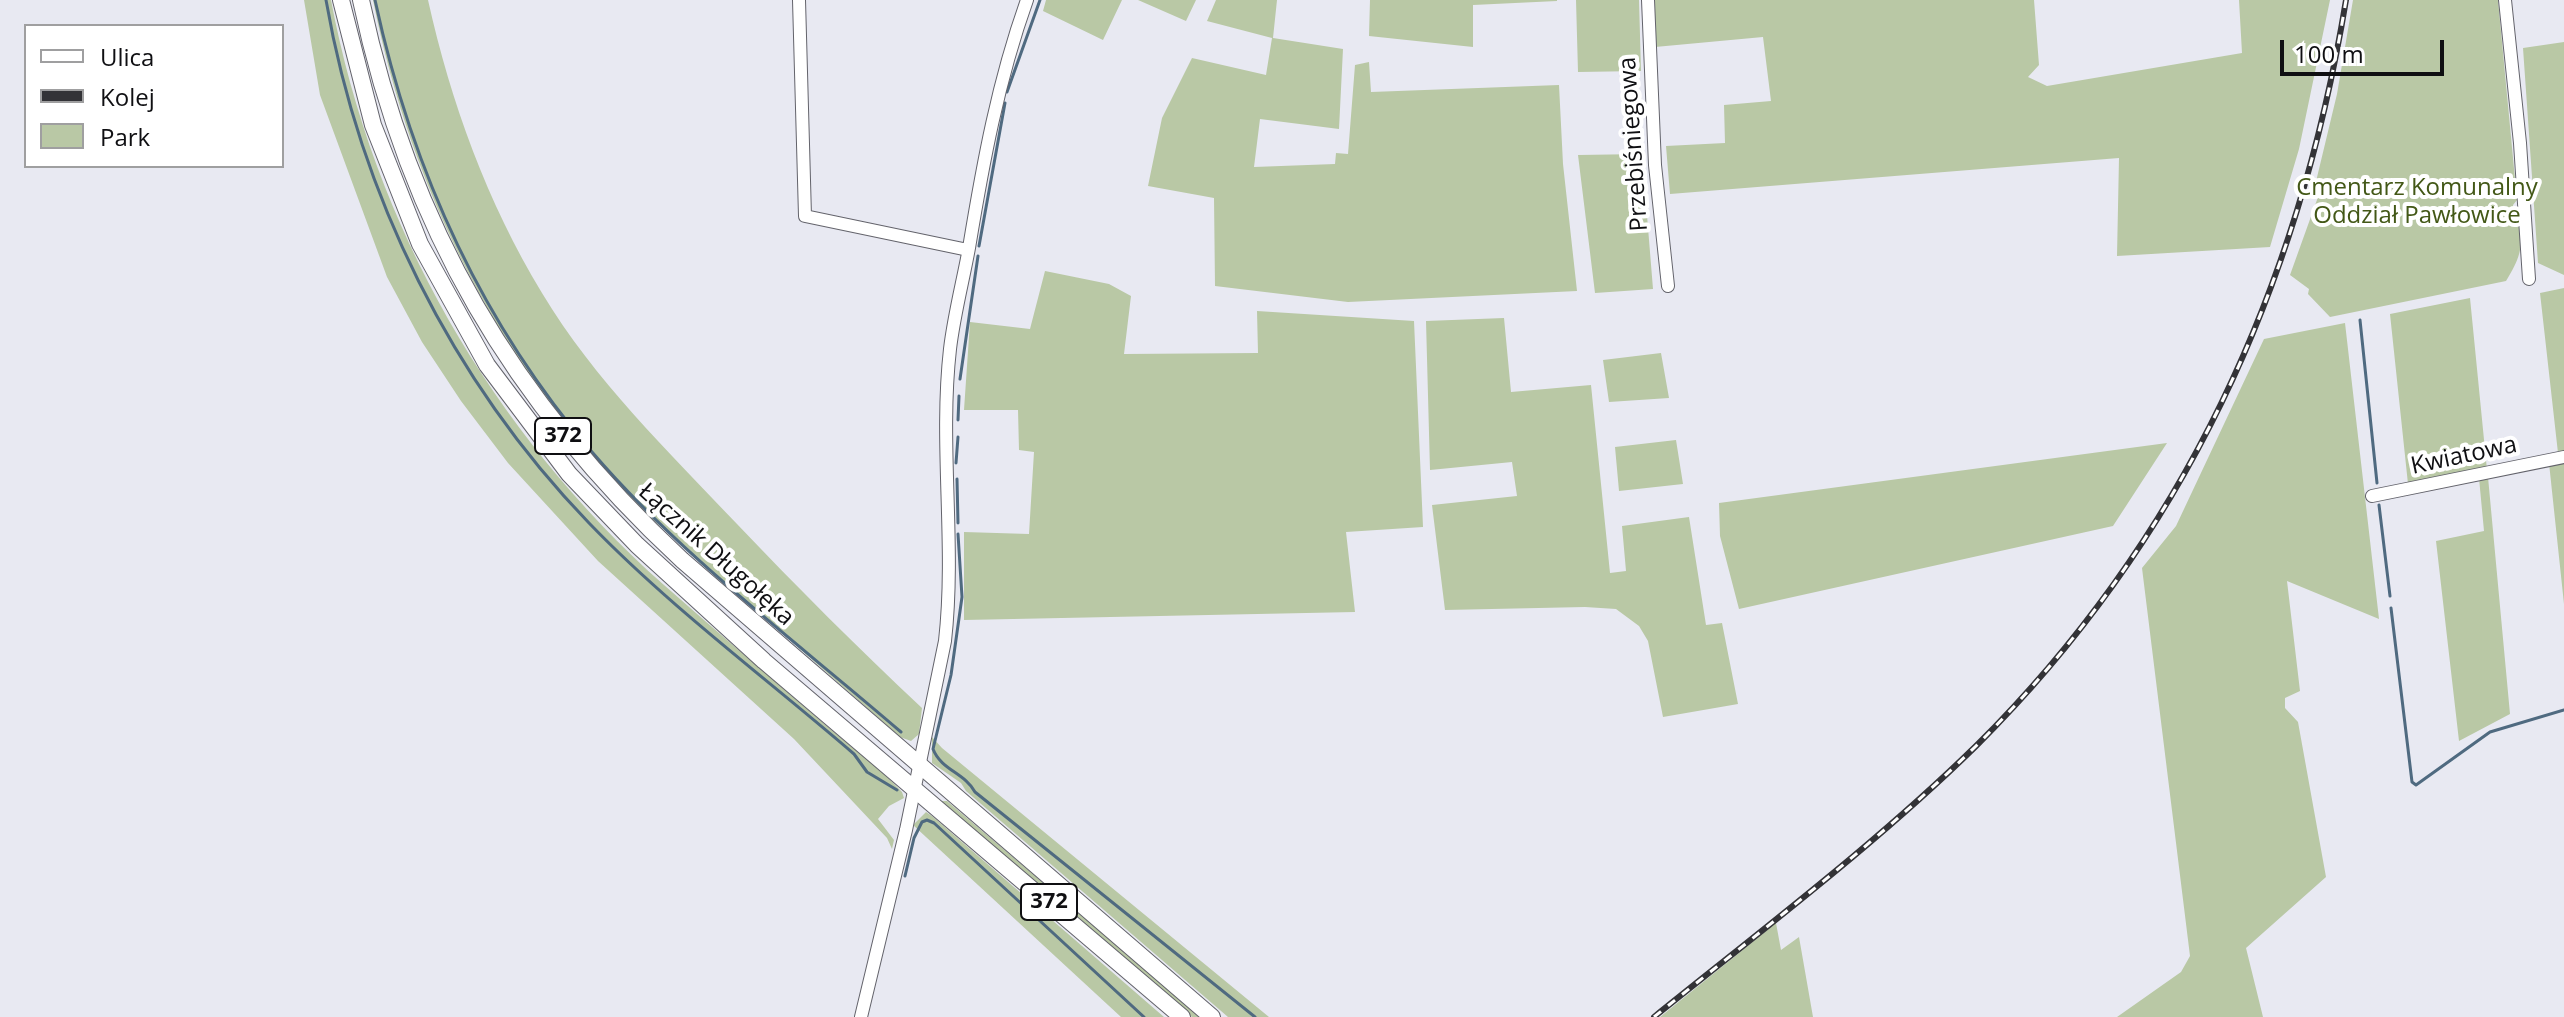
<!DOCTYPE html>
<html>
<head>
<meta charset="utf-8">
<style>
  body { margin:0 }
  #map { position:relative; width:2564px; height:1017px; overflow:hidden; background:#e8e9f2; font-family:"Open Sans",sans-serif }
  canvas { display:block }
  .legend { position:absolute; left:24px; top:24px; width:260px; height:144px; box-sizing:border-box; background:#fff; border:2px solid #9f9fa0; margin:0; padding:10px 14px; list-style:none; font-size:24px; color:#0f0f12 }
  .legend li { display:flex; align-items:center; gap:16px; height:40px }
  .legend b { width:40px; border:2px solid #9f9fa0 }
  .scale { position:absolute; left:2280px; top:40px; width:164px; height:36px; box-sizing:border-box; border:4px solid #0f0f12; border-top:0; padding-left:10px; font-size:24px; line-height:28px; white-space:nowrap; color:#0f0f12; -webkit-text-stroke:6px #fff; paint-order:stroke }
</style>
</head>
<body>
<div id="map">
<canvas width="2564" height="1017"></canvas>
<ul class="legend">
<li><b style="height:10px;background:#fff"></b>Ulica</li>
<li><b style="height:10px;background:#333337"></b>Kolej</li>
<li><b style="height:22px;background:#b9c8a5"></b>Park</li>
</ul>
<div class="scale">100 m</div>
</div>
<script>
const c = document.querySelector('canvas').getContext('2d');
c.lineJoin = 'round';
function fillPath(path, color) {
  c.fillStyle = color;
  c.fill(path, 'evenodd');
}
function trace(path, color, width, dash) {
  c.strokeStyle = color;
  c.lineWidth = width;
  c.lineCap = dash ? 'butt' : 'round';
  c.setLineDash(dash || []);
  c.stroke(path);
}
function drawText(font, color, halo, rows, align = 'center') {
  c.font = font + ' "Open Sans",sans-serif';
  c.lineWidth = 8;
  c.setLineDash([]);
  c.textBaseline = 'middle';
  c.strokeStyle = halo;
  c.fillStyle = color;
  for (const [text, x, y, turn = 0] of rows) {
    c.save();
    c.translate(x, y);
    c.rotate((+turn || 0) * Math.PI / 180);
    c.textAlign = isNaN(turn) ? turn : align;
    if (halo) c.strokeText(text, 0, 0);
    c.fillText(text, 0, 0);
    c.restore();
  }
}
const green = new Path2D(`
  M 304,0 L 331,0 C 374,227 491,431 664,585 C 718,633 774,680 829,728 C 854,749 880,768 902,792 L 904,798 L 889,806 L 878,819 L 894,840 L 892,849 L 887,838 L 794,739 L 598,561 L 508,463 L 461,401 L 422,342 L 387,277 L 320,95 Z
  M 373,0 L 428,0 C 451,103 487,202 542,293 C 595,381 667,450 737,524 C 797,587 858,648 922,708 L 919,734 L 911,741 L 900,737 L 642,510 C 502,369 412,195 373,0 Z
  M 1046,0 L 1122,0 L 1103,40 L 1043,11 Z
  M 1138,0 L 1196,0 L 1186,21 Z
  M 1216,0 L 1277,0 L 1273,38 L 1343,49 L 1339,129 L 1260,119 L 1254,167 L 1335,164 L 1336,153 L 1348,154 L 1355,65 L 1369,62 L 1371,92 L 1559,85 L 1563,164 L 1577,291 L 1348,302 L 1215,286 L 1214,198 L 1148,186 L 1162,118 L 1192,58 L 1266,75 L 1272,38 L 1207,21 Z
  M 1370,0 L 1557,0 L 1557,1 L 1473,5 L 1473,47 L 1369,36 Z
  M 1576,0 L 1639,0 L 1641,71 L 1578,72 Z
  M 1654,0 L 2034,0 L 2039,65 L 2028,77 L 2047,86 L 2242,53 L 2239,0 L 2330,0 L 2299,149 L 2270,247 L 2117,256 L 2119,158 L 1670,194 L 1666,146 L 1725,143 L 1724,105 L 1771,101 L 1763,37 L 1655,47 Z
  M 2353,0 L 2498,0 L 2517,200 L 2513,205 C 2513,213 2517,216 2519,223 C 2524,248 2519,260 2506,281 L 2330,317 L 2308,294 L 2309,289 L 2290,275 L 2318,197 L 2313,194 L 2337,94 Z
  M 2564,42 L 2564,275 L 2538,263 L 2523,48 Z
  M 1642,154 L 1653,289 L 1595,293 L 1578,155 Z
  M 1045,271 L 1109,284 L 1131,296 L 1124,354 L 1258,353 L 1257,311 L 1414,321 L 1423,527 L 1346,532 L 1355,612 L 964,620 L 964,532 L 1029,534 L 1034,452 L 1019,450 L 1018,410 L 964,410 L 970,322 L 1030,329 Z
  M 2564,288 L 2564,452 L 2558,453 L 2540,293 Z
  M 2470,298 L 2487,470 L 2408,484 L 2390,314 Z
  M 1504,318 L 1511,392 L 1591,385 L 1610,573 L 1626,571 L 1622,526 L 1689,517 L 1706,625 L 1722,623 L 1738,704 L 1663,717 L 1648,641 L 1639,626 L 1616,609 L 1585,607 L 1445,610 L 1432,505 L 1517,496 L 1512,462 L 1430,470 L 1426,321 Z
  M 2345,323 L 2379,619 L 2287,581 L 2300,691 L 2285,698 L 2285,708 L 2298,722 L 2326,877 L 2246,948 L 2263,1017 L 2117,1017 L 2181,972 L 2190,956 L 2142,568 L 2176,526 L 2264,339 Z
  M 1661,353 L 1669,398 L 1609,402 L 1603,360 Z
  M 1676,440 L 1683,484 L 1619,491 L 1615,447 Z
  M 2167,443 L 2113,526 L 1739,609 L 1720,536 L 1719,503 Z
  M 2564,461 L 2564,604 L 2549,463 Z
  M 2488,477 L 2510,714 L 2459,741 L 2436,541 L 2484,531 L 2479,478 Z
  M 932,737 L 942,748 L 1269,1017 L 1228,1017 L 966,791 L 961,783 L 932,763 Z
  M 941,801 L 947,801 L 1201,1017 L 1192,1017 Z
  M 926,812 L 932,816 L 1164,1017 L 1121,1017 L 913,825 Z
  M 1776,923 L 1781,950 L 1799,937 L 1813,1017 L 1660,1017 Z`);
const stream = new Path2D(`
  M 326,0 C 360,195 451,380 589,523 C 670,607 766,678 854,754 L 867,772 L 897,790
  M 375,0 C 411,167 481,322 592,452 C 682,557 797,642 901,732
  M 1007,92 L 1040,0
  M 979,246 L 1005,103
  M 2360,320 L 2377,483
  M 960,379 L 978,256
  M 958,420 L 959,396
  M 956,463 L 958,437
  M 957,479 L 958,523
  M 2379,505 L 2390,596
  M 958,534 L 962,597 L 951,675 L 933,749 C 941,770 965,773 975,792 L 1255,1017
  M 2391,608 L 2412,782 L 2416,785 L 2490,732 L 2564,710
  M 905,876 L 914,838 L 922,822 L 927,820 L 934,823 L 1144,1017`);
const minor = new Path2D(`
  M 799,0 L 805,216 L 968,250
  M 1648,0 L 1655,165 L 1668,286
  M 2505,0 L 2520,143 L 2529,279
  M 2372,496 L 2564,457
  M 861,1017 L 906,830 L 945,641 C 956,544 939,446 950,349 C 954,315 963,281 969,248 C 983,163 998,81 1027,0`);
const major = new Path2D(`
  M 341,0 L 373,125 L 420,244 L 487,365 L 569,474 L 637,545 L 764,661 L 1182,1017
  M 361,0 C 409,227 513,403 682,560 L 1212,1017`);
const rail = new Path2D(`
  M 1654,1017 C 1763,929 1876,844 1976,746 C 2184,539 2299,287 2346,0`);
const shields = [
  [563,436,56],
  [1049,902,56]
];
const shieldNames = [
  ["372",563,436],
  ["372",1049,902]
];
const streetNames = [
  ["Przebiśniegowa",1634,144,-94],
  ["Kwiatowa",2464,456,-12],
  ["Łącznik Długołęka",716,555,42]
];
const parkNames = [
  ["Cmentarz Komunalny",2417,188],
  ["Oddział Pawłowice",2417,216]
];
fillPath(green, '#b9c8a5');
trace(stream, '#4f6a80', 3);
trace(minor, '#63636b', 14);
trace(major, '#63636b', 18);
trace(minor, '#fff', 12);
trace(major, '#fff', 16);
trace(rail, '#333337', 6);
trace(rail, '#fff', 3, [9]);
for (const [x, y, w] of shields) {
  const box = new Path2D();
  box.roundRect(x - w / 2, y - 18, w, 36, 6);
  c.fillStyle = '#fff';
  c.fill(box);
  trace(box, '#0f0f12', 2);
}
drawText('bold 22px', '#0f0f12', null, shieldNames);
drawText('24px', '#0f0f12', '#fff', streetNames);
drawText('24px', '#435817', '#fff', parkNames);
</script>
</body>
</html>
